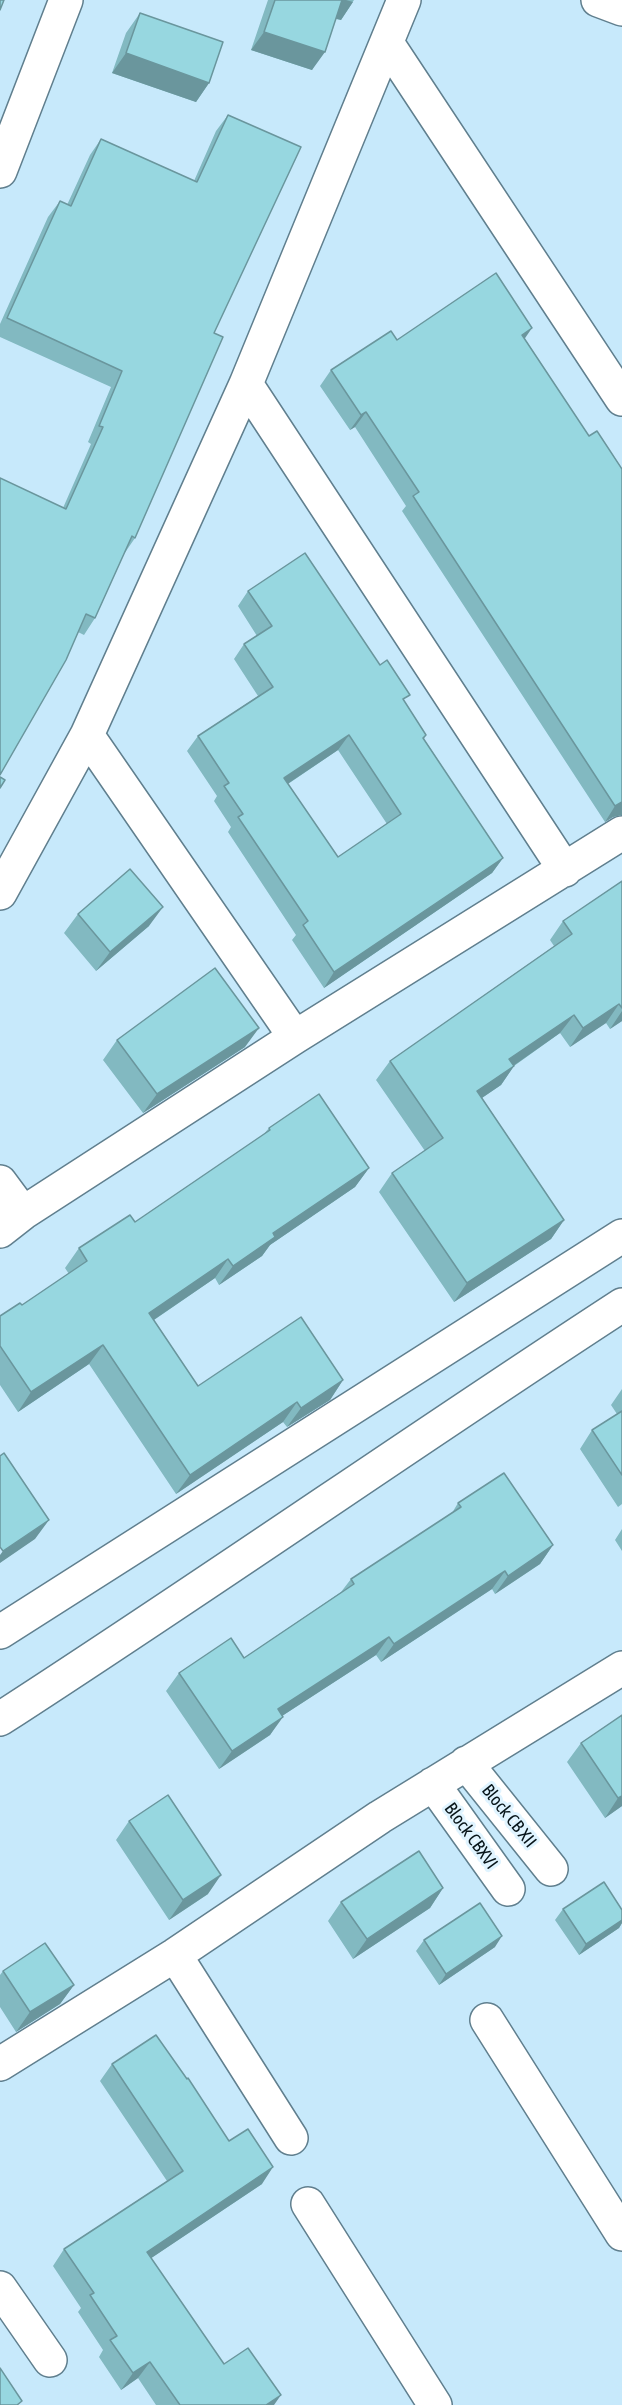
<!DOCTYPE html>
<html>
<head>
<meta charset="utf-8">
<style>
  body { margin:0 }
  canvas { display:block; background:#c7e9fb }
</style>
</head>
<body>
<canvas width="622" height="2405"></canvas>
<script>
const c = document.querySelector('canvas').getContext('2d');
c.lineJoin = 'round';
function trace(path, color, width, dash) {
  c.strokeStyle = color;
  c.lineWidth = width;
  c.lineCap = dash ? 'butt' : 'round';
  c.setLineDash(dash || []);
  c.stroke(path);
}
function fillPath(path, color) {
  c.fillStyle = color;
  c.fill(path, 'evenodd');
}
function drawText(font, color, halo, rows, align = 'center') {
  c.font = font + ' "Asap Condensed",sans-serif';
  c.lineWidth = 6;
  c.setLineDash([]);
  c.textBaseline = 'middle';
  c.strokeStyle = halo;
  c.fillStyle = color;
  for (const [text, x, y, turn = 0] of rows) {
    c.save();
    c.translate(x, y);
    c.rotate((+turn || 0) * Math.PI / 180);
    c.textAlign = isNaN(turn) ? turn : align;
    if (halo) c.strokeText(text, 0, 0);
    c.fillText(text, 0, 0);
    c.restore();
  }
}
const minor = new Path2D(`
  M 598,0 L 622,9
  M 387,43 L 622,399
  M 0,171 L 66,0
  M 246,384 L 565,870
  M 87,735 L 295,1037
  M 0,893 L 87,735 L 246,384 L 404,0
  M 0,1182 L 23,1213
  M 0,1231 L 23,1213 L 295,1037 L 622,833
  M 0,1632 L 622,1236
  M 0,1719 C 209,1584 413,1441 622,1305
  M 466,1763 L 551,1869
  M 433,1784 L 508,1889
  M 175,1955 L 291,2138
  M 487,2020 L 622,2234
  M 0,2064 L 175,1955 L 380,1817 L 622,1668
  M 308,2204 L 435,2405
  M 0,2288 L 50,2360`);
const wall = new Path2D(`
  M 268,0 L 354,0 L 341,20 L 336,19 L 312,70 L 251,50 Z
  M 140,13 L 209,83 L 196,102 L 112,73 L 126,33 Z
  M 228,115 L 214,333 L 135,538 L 124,554 L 95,618 L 84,635 L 78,632 L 63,508 L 91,444 L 88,442 L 111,387 L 0,337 L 0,324 L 48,217 L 60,201 L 67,205 L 90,155 L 101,139 L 194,181 L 216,131 Z
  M 525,339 L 589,436 L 622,469 L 622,815 L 613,817 L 605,822 L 402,511 L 406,506 L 355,427 L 350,430 L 320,386 L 331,370 L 397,340 Z
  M 248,591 L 405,702 L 426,735 L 424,739 L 503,858 L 492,873 L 324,988 L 292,940 L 296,935 L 228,832 L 231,827 L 214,801 L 217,796 L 187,751 L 198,736 L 258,696 L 234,659 L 244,644 L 257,636 L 238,606 ZM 338,750 L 387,824 L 338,857 L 288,784 Z
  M 622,881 L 622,1021 L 610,1029 L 606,1023 L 570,1047 L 560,1033 L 514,1066 L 501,1085 L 482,1098 L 564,1220 L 551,1239 L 454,1302 L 379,1192 L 392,1173 L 425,1151 L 376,1080 L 390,1061 L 554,946 L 550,940 L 563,921 Z
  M 78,914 L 149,926 L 96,971 L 64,933 Z
  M 117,1040 L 245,1047 L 143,1113 L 103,1060 Z
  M 269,1128 L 369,1168 L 355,1187 L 270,1245 L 262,1256 L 219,1285 L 215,1278 L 154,1320 L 198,1386 L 343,1380 L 330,1400 L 287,1427 L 283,1422 L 176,1494 L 89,1364 L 18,1412 L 0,1385 L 0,1316 L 22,1305 L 69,1274 L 65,1268 L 79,1248 L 135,1222 L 263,1135 Z
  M 622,1389 L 622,1504 L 618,1507 L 580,1449 L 592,1430 L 617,1414 L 611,1405 Z
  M 458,1503 L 553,1545 L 540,1564 L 495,1594 L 492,1589 L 381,1662 L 376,1655 L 282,1716 L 270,1735 L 219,1769 L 166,1691 L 179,1673 L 244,1658 L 341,1592 L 351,1579 L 452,1513 Z
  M 622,1529 L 622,1551 L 615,1540 Z
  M 622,1715 L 622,1806 L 605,1818 L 567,1762 L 581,1743 Z
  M 129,1821 L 208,1894 L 169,1920 L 116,1840 Z
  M 443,1888 L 430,1908 L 353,1959 L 328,1921 L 341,1902 Z
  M 563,1909 L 622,1920 L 622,1923 L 619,1928 L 579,1955 L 555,1920 Z
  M 424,1940 L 495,1947 L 439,1985 L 416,1951 Z
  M 3,1971 L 74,1985 L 60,2004 L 16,2032 L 0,2007 L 0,1975 Z
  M 112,2064 L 229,2141 L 262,2184 L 151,2258 L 224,2364 L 274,2405 L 156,2405 L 138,2378 L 121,2390 L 99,2357 L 103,2350 L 78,2312 L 81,2308 L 53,2266 L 64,2249 L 167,2181 L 100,2081 Z`);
const shadedWall = new Path2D(`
  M 342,0 L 346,0 L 353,2 L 341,20 L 330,17 Z
  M 264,32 L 325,52 L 312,70 L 251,50 Z
  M 126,53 L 209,83 L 196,102 L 112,73 Z
  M 532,328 L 521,344 L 522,335 Z
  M 366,412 L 355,427 L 350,430 L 361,415 Z
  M 349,735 L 338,750 L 274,793 L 284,778 Z
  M 622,802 L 622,815 L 613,817 L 605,822 L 615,806 Z
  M 503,858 L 492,873 L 324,988 L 334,972 Z
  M 163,907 L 149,926 L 96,971 L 110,952 Z
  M 619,1004 L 606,1023 L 570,1047 L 583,1028 Z
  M 622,1011 L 622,1021 L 610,1029 Z
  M 574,1015 L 560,1033 L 496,1078 L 509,1059 Z
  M 259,1028 L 245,1047 L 143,1113 L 157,1094 Z
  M 514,1066 L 501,1085 L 464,1110 L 477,1091 Z
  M 369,1168 L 355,1187 L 270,1245 L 262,1256 L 219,1285 L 233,1266 L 273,1233 Z
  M 564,1220 L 551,1239 L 454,1302 L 467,1283 Z
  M 228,1259 L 215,1278 L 136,1332 L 149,1313 Z
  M 103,1345 L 89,1364 L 18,1412 L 31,1392 Z
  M 343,1380 L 330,1400 L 287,1427 L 301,1408 Z
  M 297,1402 L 283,1422 L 176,1494 L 190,1475 Z
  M 49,1520 L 35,1539 L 0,1563 L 0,1555 L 3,1551 Z
  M 553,1545 L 540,1564 L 495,1594 L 508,1576 Z
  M 505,1571 L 492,1589 L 381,1662 L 394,1644 Z
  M 389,1637 L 376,1655 L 265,1727 L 278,1709 Z
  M 283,1717 L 270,1735 L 219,1769 L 232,1751 Z
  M 622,1796 L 622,1806 L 605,1818 L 618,1798 Z
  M 221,1875 L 208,1894 L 169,1920 L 183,1900 Z
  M 443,1888 L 430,1908 L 353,1959 L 367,1939 Z
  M 622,1920 L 622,1923 L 619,1928 L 579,1955 L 586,1944 Z
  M 502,1936 L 495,1947 L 439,1985 L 446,1974 Z
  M 74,1985 L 60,2004 L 16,2032 L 30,2012 Z
  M 273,2167 L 262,2184 L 135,2269 L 147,2252 Z
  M 150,2362 L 138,2378 L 121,2390 L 133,2373 Z
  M 281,2395 L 274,2405 L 266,2405 Z`);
const building = new Path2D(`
  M 0,0 L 4,0 L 0,10 Z
  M 275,0 L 342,0 L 325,52 L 264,32 Z
  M 140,13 L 223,42 L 209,83 L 126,53 Z
  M 228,115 L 301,147 L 214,333 L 223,337 L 135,538 L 132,536 L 95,618 L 86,614 L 66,660 L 0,775 L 0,478 L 66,509 L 103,427 L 99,426 L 122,371 L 7,318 L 60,201 L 71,206 L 101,139 L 197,182 Z
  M 496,273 L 532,328 L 522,335 L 589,436 L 597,431 L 622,469 L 622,802 L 615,806 L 413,496 L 419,492 L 366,412 L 361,415 L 331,370 L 391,331 L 397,340 Z
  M 305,553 L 380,665 L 387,660 L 410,695 L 403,699 L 426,735 L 423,738 L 503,858 L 334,972 L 303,925 L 308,921 L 238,817 L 243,814 L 224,786 L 229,783 L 198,736 L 273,687 L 244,644 L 272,626 L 248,591 ZM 349,735 L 401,814 L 338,857 L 284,778 Z
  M 0,777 L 5,780 L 0,788 Z
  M 130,869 L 163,907 L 110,952 L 78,914 Z
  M 622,881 L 622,1008 L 619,1004 L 583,1028 L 574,1015 L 509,1059 L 514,1066 L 477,1091 L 564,1220 L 467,1283 L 392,1173 L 443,1138 L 390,1061 L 572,934 L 563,921 Z
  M 215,968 L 259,1028 L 157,1094 L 117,1040 Z
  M 319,1094 L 369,1168 L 273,1233 L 275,1237 L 233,1266 L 228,1259 L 149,1313 L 198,1386 L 301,1317 L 343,1380 L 301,1408 L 297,1402 L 190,1475 L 103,1345 L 31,1392 L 0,1346 L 0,1316 L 20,1303 L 22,1305 L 87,1261 L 79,1248 L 130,1215 L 135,1222 L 270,1130 L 269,1128 Z
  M 622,1411 L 622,1475 L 592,1430 Z
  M 4,1453 L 49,1520 L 3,1551 L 0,1547 L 0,1456 Z
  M 504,1473 L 553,1545 L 508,1576 L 505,1571 L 394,1644 L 389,1637 L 278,1709 L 283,1717 L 232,1751 L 179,1673 L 231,1638 L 244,1658 L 354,1584 L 351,1579 L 461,1507 L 458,1503 Z
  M 622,1715 L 622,1796 L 618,1798 L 581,1743 Z
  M 168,1795 L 221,1875 L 183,1900 L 129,1821 Z
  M 419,1851 L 443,1888 L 367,1939 L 341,1902 Z
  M 604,1882 L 622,1910 L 622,1920 L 586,1944 L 563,1909 Z
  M 480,1903 L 502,1936 L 446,1974 L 424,1940 Z
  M 45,1943 L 74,1985 L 30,2012 L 3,1971 Z
  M 156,2035 L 187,2079 L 188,2078 L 229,2141 L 248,2129 L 273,2167 L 147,2252 L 224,2364 L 248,2348 L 281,2395 L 266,2405 L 180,2405 L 150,2362 L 133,2373 L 110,2340 L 117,2336 L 90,2295 L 94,2293 L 64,2249 L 183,2171 L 112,2064 Z
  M 0,2368 L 22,2401 L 17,2405 L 0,2405 Z`);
const streetNames = [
  ["Block CB XII",509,1816,51],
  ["Block CBXVI",471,1836,54]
];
trace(minor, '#607f8e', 36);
trace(minor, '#fff', 33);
fillPath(wall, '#82b9c1');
fillPath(shadedWall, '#6a969d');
fillPath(building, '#97d7e0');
trace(building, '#6a969d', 1.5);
drawText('18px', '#071419', '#e0f4ff', streetNames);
</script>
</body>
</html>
